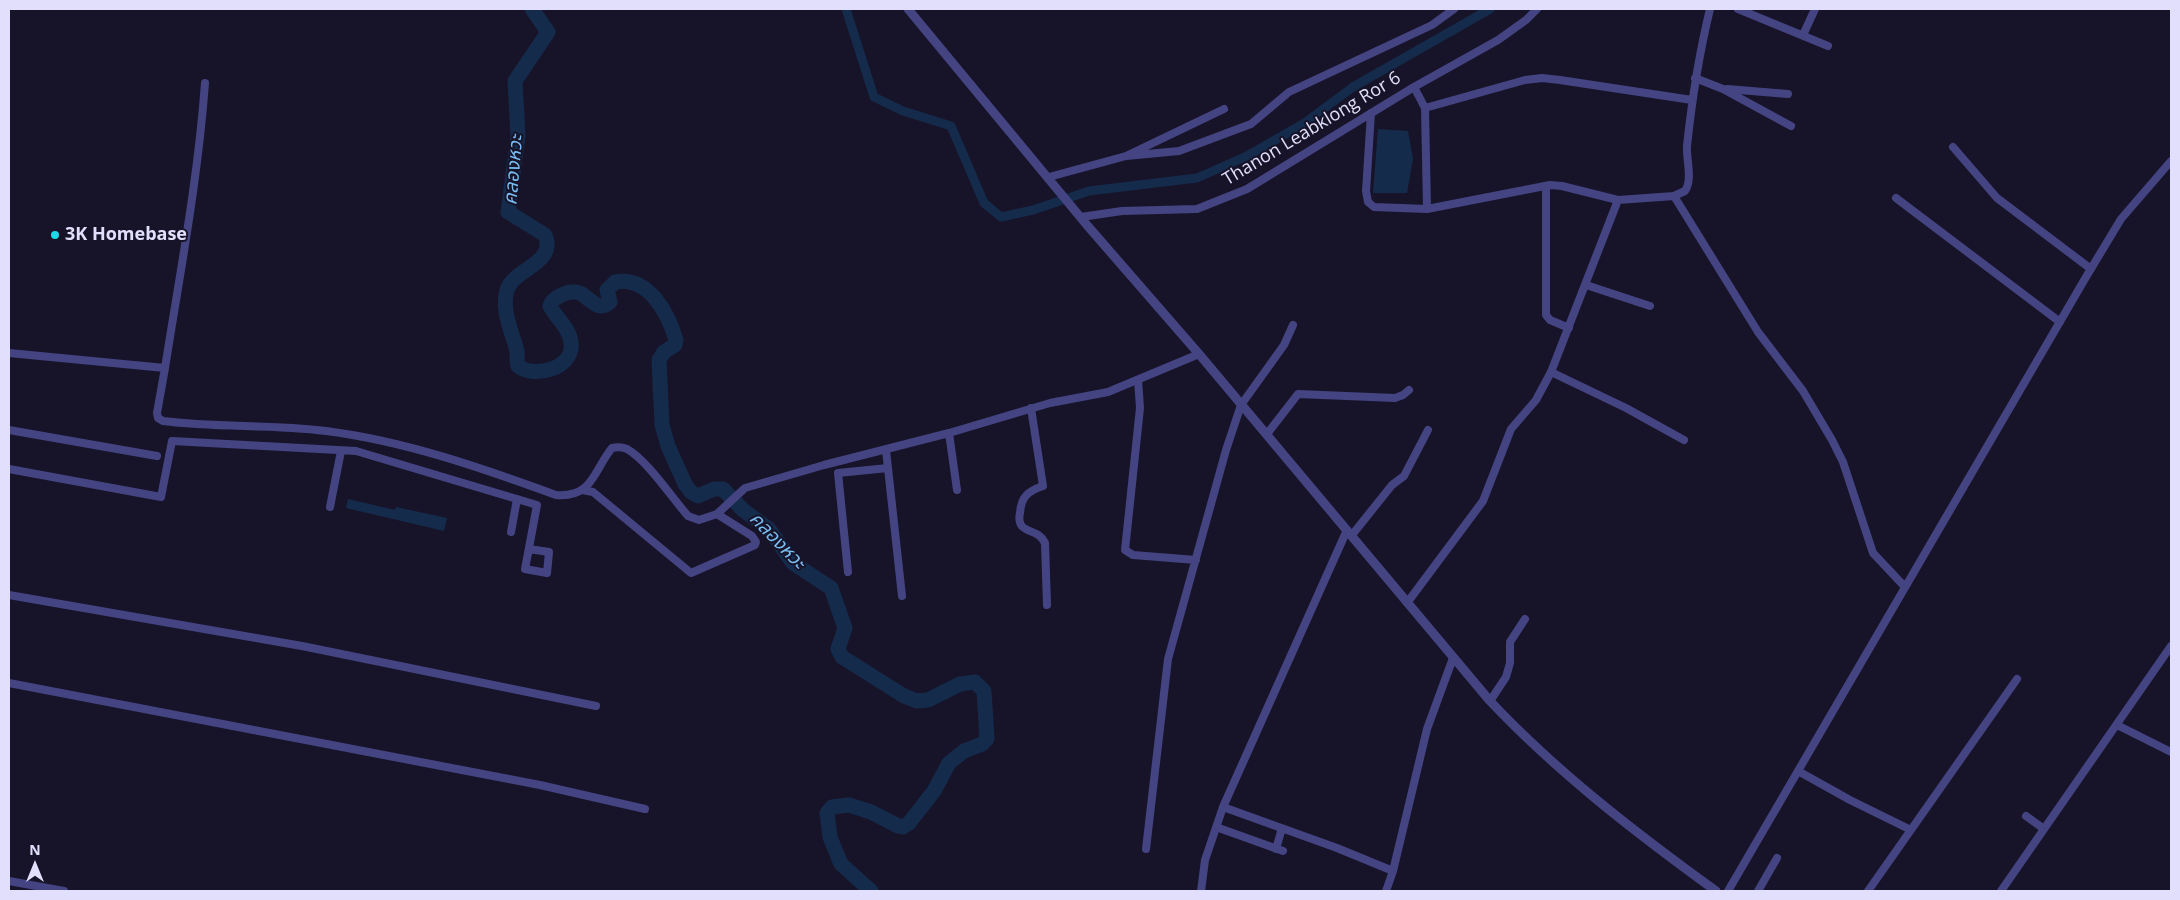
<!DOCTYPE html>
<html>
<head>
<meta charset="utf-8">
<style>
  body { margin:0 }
  #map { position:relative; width:2180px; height:900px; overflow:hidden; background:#171429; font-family:"Open Sans",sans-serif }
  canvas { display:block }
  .frame { position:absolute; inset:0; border:10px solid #e2dffc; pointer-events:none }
  .north { position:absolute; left:10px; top:840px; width:50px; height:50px; -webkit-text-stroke:4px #171429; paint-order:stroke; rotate:0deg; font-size:14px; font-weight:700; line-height:20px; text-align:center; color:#e2dffc }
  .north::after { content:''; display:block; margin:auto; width:18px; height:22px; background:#e2dffc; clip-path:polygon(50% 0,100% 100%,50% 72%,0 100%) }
</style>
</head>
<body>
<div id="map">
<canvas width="2180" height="900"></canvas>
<div class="frame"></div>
<div class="north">N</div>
</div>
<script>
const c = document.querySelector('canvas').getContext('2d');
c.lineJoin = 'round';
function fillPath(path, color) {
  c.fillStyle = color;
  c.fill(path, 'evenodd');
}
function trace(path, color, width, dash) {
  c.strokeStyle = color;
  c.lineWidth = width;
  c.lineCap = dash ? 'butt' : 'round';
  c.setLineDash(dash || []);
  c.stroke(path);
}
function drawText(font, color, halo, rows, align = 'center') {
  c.font = font + ' "Open Sans","Noto Sans Thai",sans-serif';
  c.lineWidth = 4;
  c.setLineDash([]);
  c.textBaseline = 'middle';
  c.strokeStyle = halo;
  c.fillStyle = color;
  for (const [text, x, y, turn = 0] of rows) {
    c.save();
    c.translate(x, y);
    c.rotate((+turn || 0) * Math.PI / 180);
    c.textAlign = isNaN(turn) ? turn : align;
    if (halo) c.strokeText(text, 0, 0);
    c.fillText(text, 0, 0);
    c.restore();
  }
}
const water = new Path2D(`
  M 1378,129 L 1408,131 L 1413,159 L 1407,193 L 1373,193 Z
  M 348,499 L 395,510 L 396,507 L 447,518 L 444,531 L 346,508 Z`);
const canal = new Path2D(`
  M 846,9 L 874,97 L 903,111 L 951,126 L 984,203 L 1001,217 L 1033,210 L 1089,191 L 1197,178 L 1247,156 L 1303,124 L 1353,87 L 1490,9`);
const river = new Path2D(`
  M 532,9 L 548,32 L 515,81 L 518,136 L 508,212 L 545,235 C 557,264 514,268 507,290 C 501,310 512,332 517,351 C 518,356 516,360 518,366 C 535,379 574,368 571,343 C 570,328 556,318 550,306 C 552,297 571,289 580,293 C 590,298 598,313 610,302 L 607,290 L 615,282 C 649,276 668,313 676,340 L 675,345 L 664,352 L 659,360 L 662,425 L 668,446 L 685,484 L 691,492 L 698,496 L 714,489 L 723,489 L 743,510 L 769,529 L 793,563 L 831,588 L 845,628 L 838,649 L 842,657 L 904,696 L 917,701 L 928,700 L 960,684 L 975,682 L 984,691 L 987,739 L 982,744 L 964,751 L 949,763 L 934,791 L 909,823 L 903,827 L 898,826 L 871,812 L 849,805 L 832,807 L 827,813 L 830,837 L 841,864 L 871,891`);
const minor = new Path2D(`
  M 1738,9 L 1828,46
  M 1803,35 L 1815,9
  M 1695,78 L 1723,89 L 1791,126
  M 1414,87 L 1425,108 L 1525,80 L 1542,78 L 1560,80 L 1692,100
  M 1727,89 L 1788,94
  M 1425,108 L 1427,209
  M 1371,113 L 1366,191 L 1368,202 L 1374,207 L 1427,209 L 1550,185 L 1562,186 L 1618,200 L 1674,196 L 1685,191 C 1693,180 1686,159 1687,146 C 1692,99 1699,54 1710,9
  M 1953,147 L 1997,198 L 2091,269
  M 1126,156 L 1179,151 L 1251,124 L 1289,92 L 1432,25 L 1454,9
  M 1049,177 L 1126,156 L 1224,109
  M 1546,186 L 1546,315 L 1550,320 L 1569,328
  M 1674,196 L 1758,332 L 1803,391 L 1832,440 L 1843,462 L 1873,553 L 1905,587
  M 1896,198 L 2060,322
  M 1081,217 L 1122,211 L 1197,209 L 1247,189 L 1414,87 L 1498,40 L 1526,20 L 1537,9
  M 1586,285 L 1650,306
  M 9,353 L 165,368 C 180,273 198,179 205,83
  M 165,368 L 157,413 L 158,418 L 163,421 C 217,428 272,424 326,431 C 405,441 482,468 556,495 C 593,498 593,471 612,448 C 617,447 622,447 627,449 C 647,460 672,498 688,516 L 699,520 L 717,514 L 745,488 L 824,465 L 949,433 L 1050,403 L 1108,392 L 1199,354
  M 1551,372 L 1626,408 L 1684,440
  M 1138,380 L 1140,408 L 1125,550 L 1133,555 L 1196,560
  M 1031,408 L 1043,486 C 1028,491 1021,497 1020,513 C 1019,517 1019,521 1021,525 C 1026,533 1039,530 1045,543 L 1047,605
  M 9,430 L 157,456
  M 949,433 L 957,490
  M 1267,434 L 1298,394 L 1395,398 L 1403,395 L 1409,390
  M 886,450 L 902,596
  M 9,469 L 161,497 L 172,441 L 356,451 L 537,505 L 525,569 L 547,573 L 549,552 L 529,549
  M 582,490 L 593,492 L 691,573 L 755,545 L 756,542 L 752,536 L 717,514
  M 330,507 L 341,451
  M 511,532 L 517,499
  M 1352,535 L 1392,485 L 1404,476 L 1428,430
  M 848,572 L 838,473 L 888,468
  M 9,595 L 302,646 L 596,706
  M 1407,603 L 1483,501 L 1511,429 L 1536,400 L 1551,372 L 1618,200
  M 9,683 L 540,785 L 645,809
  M 1490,701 L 1506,677 L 1510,663 L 1510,642 L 1525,619
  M 2117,725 L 2171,752
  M 1798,771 L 1850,800 L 1911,830
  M 1223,807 L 1337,848 L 1393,871
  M 2026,816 L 2044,829
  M 1216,827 L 1283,851
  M 1146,849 L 1168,659 L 1226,450 L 1241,405 L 1284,345 L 1293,325
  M 1276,849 L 1282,828
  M 9,881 L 64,891
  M 1201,891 L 1205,860 L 1223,807 L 1347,530
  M 1386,891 L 1393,871 L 1427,729 L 1453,658
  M 1728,891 L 2086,277 L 2121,219 L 2171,161
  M 1758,891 L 1777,858
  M 1868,891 L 2017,679
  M 2001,891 L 2171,646`);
const tertiary = new Path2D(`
  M 908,9 L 1086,224 L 1199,354 L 1490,701 C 1558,773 1636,833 1716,891`);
const markers = [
  [55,235,5,"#1fd9e8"]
];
const streetNames = [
  ["Thanon Leabklong Ror 6",1312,129,-31]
];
const poiNames = [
  ["3K Homebase",65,235]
];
const waterNames = [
  ["คลองหวะ",514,170,-85],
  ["คลองหวะ",777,541,46]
];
fillPath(water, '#152b4c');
trace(canal, '#152b4c', 9);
trace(river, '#152b4c', 15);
trace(minor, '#454483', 8);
trace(tertiary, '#454483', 9);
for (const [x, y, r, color] of markers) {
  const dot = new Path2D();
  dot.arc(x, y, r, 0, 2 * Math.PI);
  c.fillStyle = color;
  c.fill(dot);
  trace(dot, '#171429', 2);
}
drawText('18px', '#e2dffc', '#171429', streetNames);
drawText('bold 18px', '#e2dffc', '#171429', poiNames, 'left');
drawText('italic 19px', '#78bcf1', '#171429', waterNames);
</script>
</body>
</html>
